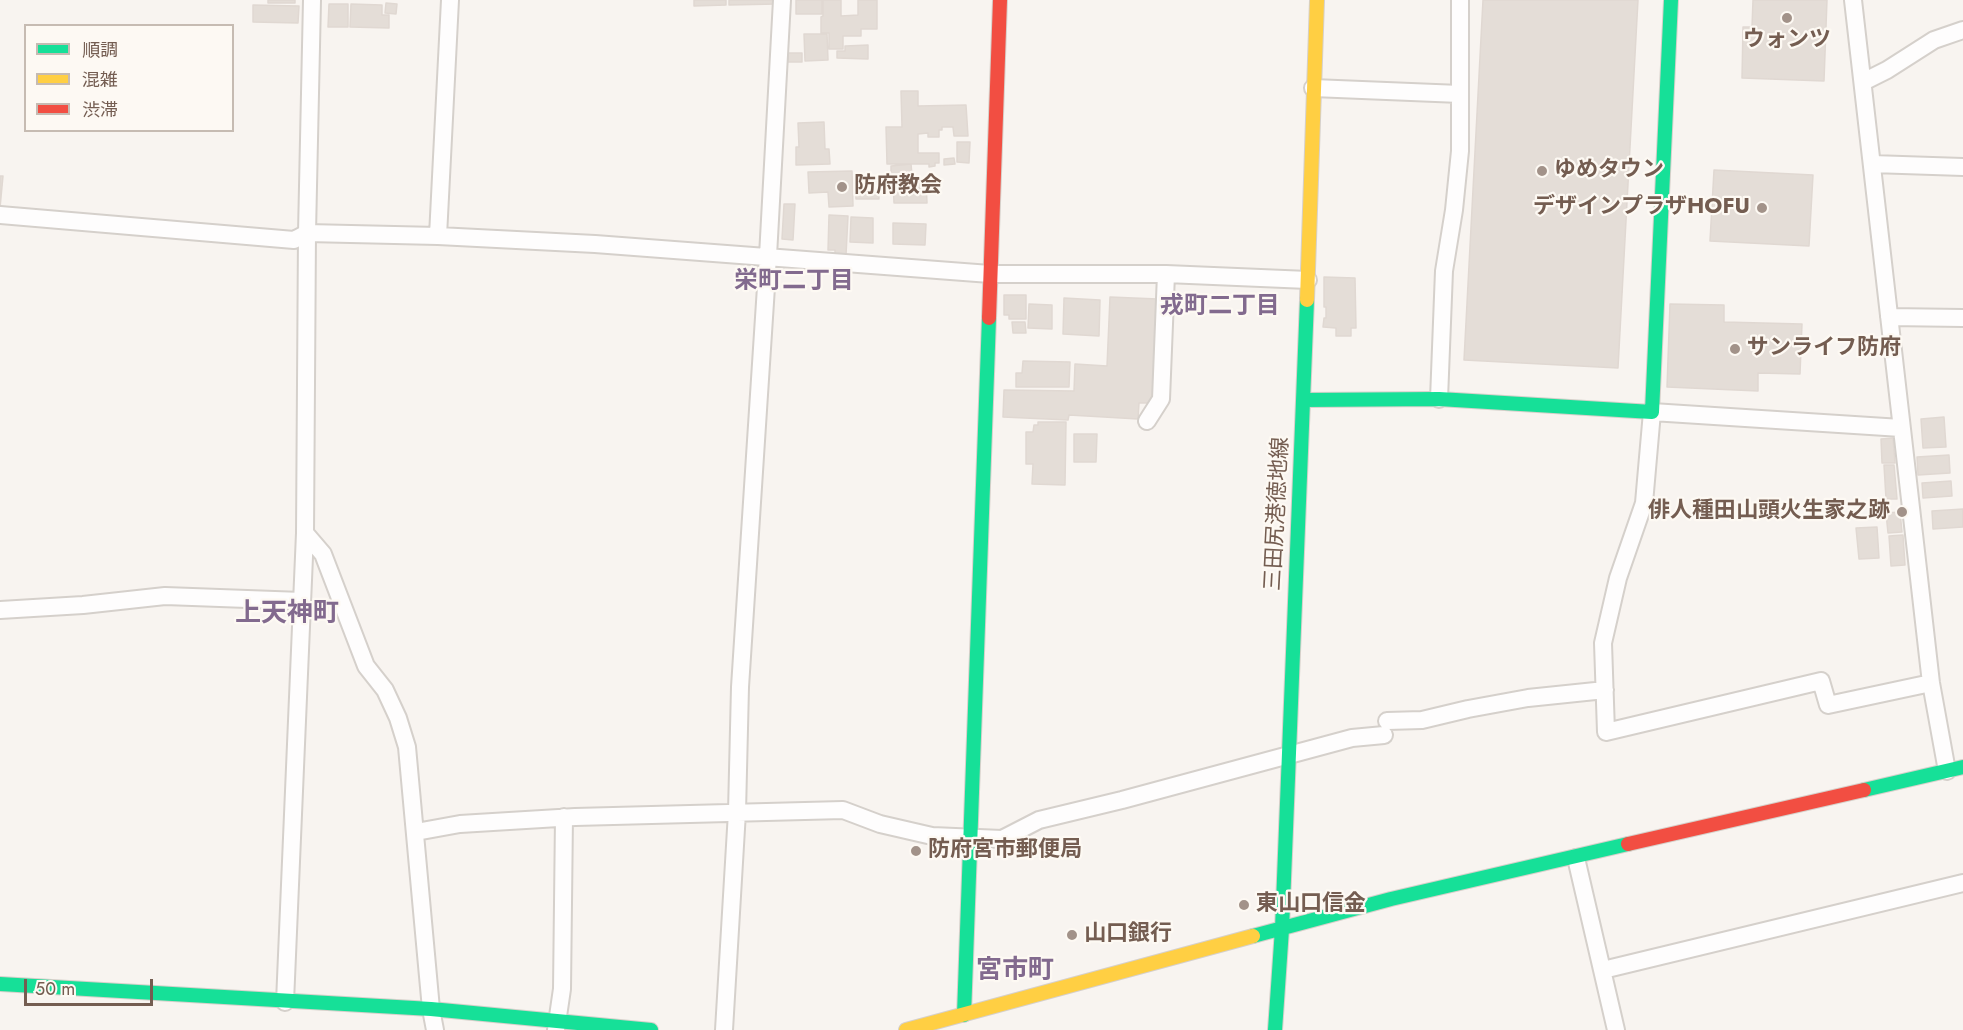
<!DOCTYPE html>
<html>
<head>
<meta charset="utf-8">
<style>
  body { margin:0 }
  #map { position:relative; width:1963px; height:1030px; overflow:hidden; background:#f8f4f0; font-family:Jost,"Noto Sans JP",sans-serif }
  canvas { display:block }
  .legend { position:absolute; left:24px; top:24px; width:210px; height:108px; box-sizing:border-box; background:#fdf9f3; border:2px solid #c6bbb2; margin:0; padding:8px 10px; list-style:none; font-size:18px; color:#745d51 }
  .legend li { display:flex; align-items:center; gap:12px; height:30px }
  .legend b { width:30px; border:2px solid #c6bbb2 }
  .scale { position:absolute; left:24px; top:979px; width:129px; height:27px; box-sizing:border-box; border:3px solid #745d51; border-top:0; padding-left:8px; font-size:18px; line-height:21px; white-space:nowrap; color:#745d51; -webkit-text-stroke:4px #fdf9f3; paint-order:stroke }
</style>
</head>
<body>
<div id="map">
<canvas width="1963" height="1030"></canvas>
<ul class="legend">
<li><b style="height:8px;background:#16e098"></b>順調</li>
<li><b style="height:8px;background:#ffcf43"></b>混雑</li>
<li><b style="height:8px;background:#f24e42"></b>渋滞</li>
</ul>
<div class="scale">50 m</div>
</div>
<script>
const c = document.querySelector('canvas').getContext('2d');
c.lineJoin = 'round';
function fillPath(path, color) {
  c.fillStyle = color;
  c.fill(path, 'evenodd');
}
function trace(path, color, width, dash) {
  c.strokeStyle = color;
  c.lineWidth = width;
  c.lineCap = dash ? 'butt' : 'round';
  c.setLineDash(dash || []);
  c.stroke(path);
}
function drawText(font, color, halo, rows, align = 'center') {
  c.font = font + ' Jost,"Noto Sans JP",sans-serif';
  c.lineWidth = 4.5;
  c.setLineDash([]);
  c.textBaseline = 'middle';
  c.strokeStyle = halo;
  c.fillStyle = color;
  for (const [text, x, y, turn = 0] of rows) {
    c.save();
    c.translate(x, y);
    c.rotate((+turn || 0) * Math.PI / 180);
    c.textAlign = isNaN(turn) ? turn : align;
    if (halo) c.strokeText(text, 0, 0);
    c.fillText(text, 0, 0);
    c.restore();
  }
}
const building = new Path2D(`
  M 268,0 L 295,0 L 295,3 L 268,3 Z
  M 694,0 L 726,0 L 726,5 L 694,6 Z
  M 729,0 L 777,0 L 777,4 L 729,5 Z
  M 796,0 L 822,0 L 822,14 L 796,14 Z
  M 823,0 L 841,0 L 841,16 L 858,15 L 858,0 L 877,0 L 877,29 L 861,29 L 861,36 L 843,36 L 843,49 L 829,49 L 829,33 L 821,33 L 821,17 L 823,16 Z
  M 1483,0 L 1638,0 L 1618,368 L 1464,360 Z
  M 1753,0 L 1827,0 L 1824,81 L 1742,78 L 1743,27 L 1752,27 Z
  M 386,3 L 397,4 L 396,14 L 385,13 Z
  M 329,4 L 348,4 L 348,27 L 328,27 Z
  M 351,4 L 382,5 L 382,15 L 389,15 L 389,28 L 350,27 Z
  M 253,5 L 299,6 L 298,23 L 253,22 Z
  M 804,34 L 827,34 L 828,60 L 805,61 Z
  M 868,45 L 868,59 L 837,58 L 837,51 L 845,51 L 845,46 Z
  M 788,53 L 802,53 L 802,62 L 788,62 Z
  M 901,91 L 918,91 L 918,106 L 966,105 L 968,136 L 954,136 L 953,127 L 942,127 L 942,130 L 939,130 L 939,137 L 928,137 L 928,133 L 918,134 L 918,153 L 939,153 L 939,163 L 935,163 L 935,166 L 929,167 L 929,164 L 887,164 L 886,127 L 902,127 Z
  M 824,122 L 825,149 L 829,149 L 830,164 L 796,165 L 796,147 L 799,147 L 798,123 Z
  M 957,142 L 970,142 L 969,163 L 957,162 Z
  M 954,158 L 955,164 L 944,165 L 944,159 Z
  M 911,164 L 912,175 L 891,176 L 891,166 Z
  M 1714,170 L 1813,175 L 1809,246 L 1710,241 Z
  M 852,171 L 853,206 L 829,207 L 828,192 L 809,193 L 808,172 Z
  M 0,176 L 3,176 L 0,208 Z
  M 926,180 L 927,203 L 894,203 L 893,181 Z
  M 878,181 L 879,199 L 856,199 L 855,182 Z
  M 784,204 L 795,204 L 793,240 L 782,239 Z
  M 829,215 L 848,216 L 846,255 L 835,255 L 835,250 L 828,250 Z
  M 851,217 L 873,218 L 873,243 L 850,242 Z
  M 893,223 L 926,224 L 925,245 L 893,244 Z
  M 1324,277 L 1355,278 L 1356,328 L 1351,328 L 1351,336 L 1336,336 L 1336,328 L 1323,327 L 1324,318 L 1326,318 L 1326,307 L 1324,307 Z
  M 1004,295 L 1026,295 L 1026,319 L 1009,319 L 1009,315 L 1004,315 Z
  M 1110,297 L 1158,299 L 1153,396 L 1149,403 L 1139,403 L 1138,419 L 1069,415 L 1068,420 L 1003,417 L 1004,390 L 1074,391 L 1075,364 L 1107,366 Z
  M 1064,298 L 1100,300 L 1099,336 L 1063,334 Z
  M 1029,304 L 1052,305 L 1052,329 L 1028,328 Z
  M 1670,304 L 1724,305 L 1724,322 L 1802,324 L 1800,374 L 1758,373 L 1758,391 L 1667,387 Z
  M 1012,322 L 1025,322 L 1026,333 L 1013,333 Z
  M 1023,361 L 1070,362 L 1069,387 L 1016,387 L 1016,373 L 1022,373 Z
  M 1944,417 L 1946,447 L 1923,448 L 1921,419 Z
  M 1038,422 L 1066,422 L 1065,485 L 1032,484 L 1033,464 L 1026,464 L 1026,432 L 1033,432 L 1034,425 L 1038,425 Z
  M 1074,434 L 1097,434 L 1096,462 L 1074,462 Z
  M 1893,438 L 1895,463 L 1882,463 L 1881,439 Z
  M 1949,455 L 1950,473 L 1918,475 L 1917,457 Z
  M 1884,465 L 1894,465 L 1897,499 L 1886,499 Z
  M 1951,481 L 1952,496 L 1923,498 L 1922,483 Z
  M 1963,509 L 1963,527 L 1933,529 L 1932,511 Z
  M 1900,512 L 1902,532 L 1888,533 L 1886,513 Z
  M 1877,527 L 1879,558 L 1859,559 L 1856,528 Z
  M 1903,535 L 1905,565 L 1891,566 L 1889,536 Z`);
const street = new Path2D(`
  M 1853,0 L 1931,683 L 1947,771
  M 1863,82 L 1887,70 L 1934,40 L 1963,30
  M 1313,88 L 1460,94
  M 1872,164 L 1963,167
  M 0,215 L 294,240 L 307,233 L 438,236 L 595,244 L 990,274 L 1166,274 L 1308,280
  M 438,236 L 450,0
  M 1889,317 L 1963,318
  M 1439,399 L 1444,271 L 1454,210 L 1460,151 L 1460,0
  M 1147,421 L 1161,399 L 1166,274
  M 1901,428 L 1652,412 L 1644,503 L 1618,578 L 1603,643 L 1606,732 L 1821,681 L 1828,705 L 1931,683
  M 305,533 L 323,554 L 366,666 L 385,690 L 398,718 L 407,747 L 431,1009 L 435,1030
  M 0,610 L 83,605 L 165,596 L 302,601
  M 1387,721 L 1422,720 L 1468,709 L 1528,698 L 1605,690
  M 416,832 L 460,824 L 575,817 L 843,810 L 880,824 L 932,836 L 1002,839 L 1039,820 L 1122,800 L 1352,738 L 1384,735
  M 1576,858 L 1616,1030
  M 1603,970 L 1963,883
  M 285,1002 L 305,533 L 307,233 L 312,0
  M 556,1030 L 562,989 L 564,817
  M 724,1030 L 737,812 L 740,687 L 768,256 L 782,0`);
const fast = new Path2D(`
  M 1304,400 L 1439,399 L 1652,412 L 1671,0
  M 1864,790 L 1963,767
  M 1253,936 L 1391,899 L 1628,844
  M 0,984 L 431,1009 L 651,1030
  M 964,1015 L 989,318
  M 1275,1030 L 1282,929 L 1307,300`);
const slow = new Path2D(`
  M 1307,300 L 1317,0
  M 906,1030 L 1253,936`);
const jam = new Path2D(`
  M 989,318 L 1000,0
  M 1628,844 L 1864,790`);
const markers = [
  [1787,18,6,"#a29289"],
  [1542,171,6,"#a29289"],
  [842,187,6,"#a29289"],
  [1762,208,6,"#a29289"],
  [1735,349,6,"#a29289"],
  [1902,512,6,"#a29289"],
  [916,851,6,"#a29289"],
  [1244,905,6,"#a29289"],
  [1072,935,6,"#a29289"]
];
const poiNames = [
  ["ウォンツ",1787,41,"center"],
  ["ゆめタウン",1554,171],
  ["防府教会",854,187],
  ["デザインプラザHOFU",1750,208,"right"],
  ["サンライフ防府",1747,349],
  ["俳人種田山頭火生家之跡",1890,512,"right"],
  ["防府宮市郵便局",928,851],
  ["東山口信金",1256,905],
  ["山口銀行",1084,935]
];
const streetNames = [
  ["三田尻港徳地線",1278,514,-87]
];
const neighbourhoodNames = [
  ["栄町二丁目",794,282],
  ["戎町二丁目",1220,307]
];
const quarterNames = [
  ["上天神町",287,615],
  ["宮市町",1015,972]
];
fillPath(building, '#e4ddd7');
trace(building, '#e0d8d2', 1.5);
trace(street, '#d5d0cb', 20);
trace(fast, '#d6d0ca', 16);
trace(slow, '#d6d0ca', 16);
trace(jam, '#d6d0ca', 16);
trace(street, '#fefdfd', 16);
trace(fast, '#16e098', 14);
trace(slow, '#ffcf43', 14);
trace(jam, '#f24e42', 14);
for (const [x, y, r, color] of markers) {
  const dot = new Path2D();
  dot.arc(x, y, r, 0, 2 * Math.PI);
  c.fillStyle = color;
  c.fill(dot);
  trace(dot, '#fdf9f3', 2);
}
drawText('bold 22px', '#745d51', '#fdf9f3', poiNames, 'left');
drawText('22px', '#745d51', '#fdf9f3', streetNames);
drawText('bold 24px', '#826a8e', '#fdf9f3', neighbourhoodNames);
drawText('bold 26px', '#826a8e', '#fdf9f3', quarterNames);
</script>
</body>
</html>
